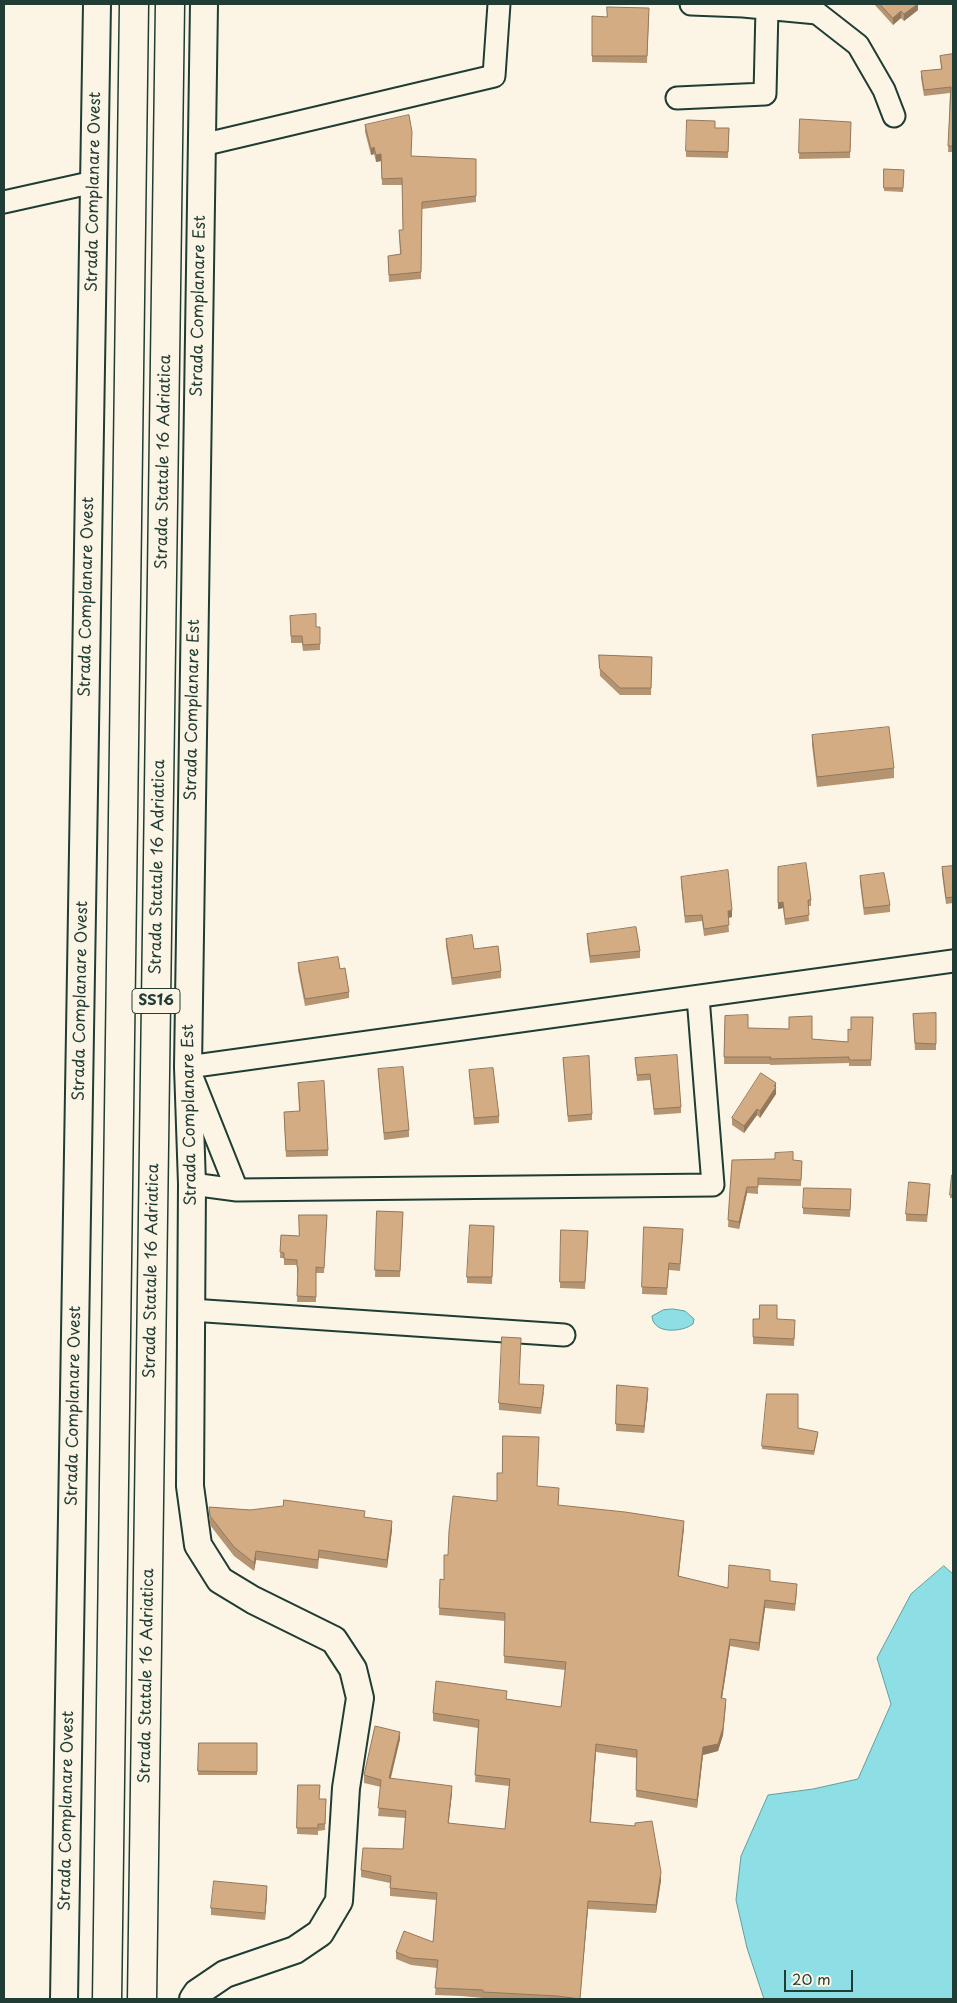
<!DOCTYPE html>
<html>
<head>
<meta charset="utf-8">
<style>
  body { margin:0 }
  #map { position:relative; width:957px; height:2003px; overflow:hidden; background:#fcf5e5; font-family:"Playpen Sans",sans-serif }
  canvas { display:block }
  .frame { position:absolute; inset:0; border:5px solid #1f3d34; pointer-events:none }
  .scale { position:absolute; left:784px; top:1970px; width:69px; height:22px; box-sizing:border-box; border:2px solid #1f3d34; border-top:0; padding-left:6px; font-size:15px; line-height:18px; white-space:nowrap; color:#1f3d34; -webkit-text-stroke:4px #fcf5e5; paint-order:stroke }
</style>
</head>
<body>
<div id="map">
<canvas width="957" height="2003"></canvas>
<div class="frame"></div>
<div class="scale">20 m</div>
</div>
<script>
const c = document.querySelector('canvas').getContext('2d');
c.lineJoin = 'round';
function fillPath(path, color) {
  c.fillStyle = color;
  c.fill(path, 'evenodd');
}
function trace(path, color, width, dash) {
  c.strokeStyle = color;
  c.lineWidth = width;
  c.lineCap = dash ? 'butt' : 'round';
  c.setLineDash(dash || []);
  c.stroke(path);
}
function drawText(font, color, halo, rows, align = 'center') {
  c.font = font + ' "Playpen Sans",sans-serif';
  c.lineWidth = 5;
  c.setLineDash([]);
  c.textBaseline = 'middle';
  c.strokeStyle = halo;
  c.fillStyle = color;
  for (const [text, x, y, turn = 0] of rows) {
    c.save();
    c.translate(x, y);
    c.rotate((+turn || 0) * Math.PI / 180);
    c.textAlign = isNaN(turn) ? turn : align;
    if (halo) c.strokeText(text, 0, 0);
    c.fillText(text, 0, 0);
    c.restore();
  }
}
const water = new Path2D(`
  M 673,1309 L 685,1311 L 694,1319 L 693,1324 C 683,1332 653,1335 652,1316 L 663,1310 Z
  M 944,1566 L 953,1574 L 953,1999 L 764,1999 L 747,1948 L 736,1900 L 741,1856 L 768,1795 L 813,1789 L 858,1779 L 891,1704 L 877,1658 L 911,1594 Z`);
const minor = new Path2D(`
  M 691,4 L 743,6 L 817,13 L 858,45 L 884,90 L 894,116
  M 677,98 L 765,94 L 767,8
  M 202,145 L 494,76 L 499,4
  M 4,202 L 94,182
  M 192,1184 L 237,1190 L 713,1185 L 698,997
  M 237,1190 L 188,1067 L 953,961
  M 191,1310 L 564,1335`);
const tertiary = new Path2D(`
  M 64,1999 L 97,4
  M 193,1999 L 197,1993 L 225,1974 L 295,1950 L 320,1933 L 339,1901 L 346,1788 L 360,1698 L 353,1669 L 334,1640 L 253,1600 L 220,1580 L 198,1545 L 190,1486 L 192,1184 L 188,1067 L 204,4`);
const trunk = new Path2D(`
  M 107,1999 L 134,4
  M 142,1999 L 170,4`);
const wall = new Path2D(`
  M 874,4 L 920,4 L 918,5 L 918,10 L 904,21 L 901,18 L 893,25 Z
  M 649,14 L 647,63 L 592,62 L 592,16 L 607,17 Z
  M 953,54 L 953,152 L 948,152 L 950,93 L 924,96 L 921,78 L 921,71 L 941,69 L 940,56 Z
  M 800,119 L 851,128 L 850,158 L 799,159 Z
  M 365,125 L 412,156 L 476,159 L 476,202 L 422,209 L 421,279 L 389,282 L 388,256 L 400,254 L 399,230 L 403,230 L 402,185 L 382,185 L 381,161 L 376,162 L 374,154 L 371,155 L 365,132 Z
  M 715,128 L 729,128 L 728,158 L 686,157 L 686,151 Z
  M 884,169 L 904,170 L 903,192 L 884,191 Z
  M 290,616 L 316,627 L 320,627 L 320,650 L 303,651 L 302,643 L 291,643 Z
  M 599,655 L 652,657 L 651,695 L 620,695 L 600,676 Z
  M 812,735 L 894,768 L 894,778 L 817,787 L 812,745 Z
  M 953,866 L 953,903 L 946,904 L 942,874 L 942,867 Z
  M 778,867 L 811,900 L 811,906 L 808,906 L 809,921 L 785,925 L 783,908 L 778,909 Z
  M 860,876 L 890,905 L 890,912 L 864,915 L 860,883 Z
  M 681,877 L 732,917 L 728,918 L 729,932 L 704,936 L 702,921 L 685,923 L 681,884 Z
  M 587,934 L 640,951 L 640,958 L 590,963 L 587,941 Z
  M 446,939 L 474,949 L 501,971 L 501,978 L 452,985 L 446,946 Z
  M 298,963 L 340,969 L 349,992 L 349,998 L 305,1006 L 298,970 Z
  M 936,1013 L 936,1050 L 915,1050 L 913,1014 Z
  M 725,1016 L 748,1028 L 812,1039 L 848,1042 L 851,1030 L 873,1017 L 871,1066 L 849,1066 L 849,1063 L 770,1065 L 770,1064 L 724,1064 Z
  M 563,1058 L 592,1114 L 592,1120 L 568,1122 Z
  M 635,1058 L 681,1107 L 681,1113 L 654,1115 L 650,1080 L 637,1081 Z
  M 378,1069 L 409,1130 L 409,1137 L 384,1140 Z
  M 469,1070 L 499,1116 L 499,1123 L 474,1125 Z
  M 298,1083 L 328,1150 L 328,1156 L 286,1157 L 284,1118 L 299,1111 Z
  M 776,1089 L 776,1094 L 760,1118 L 757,1115 L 744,1133 L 732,1125 L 732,1118 Z
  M 732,1160 L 802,1161 L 801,1186 L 758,1185 L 758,1194 L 747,1193 L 739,1229 L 728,1227 Z
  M 952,1175 L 953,1175 L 953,1198 L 950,1198 Z
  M 930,1191 L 927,1222 L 906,1221 L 906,1214 Z
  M 851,1196 L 850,1217 L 803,1214 L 803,1208 Z
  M 377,1211 L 403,1212 L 400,1277 L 375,1277 Z
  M 327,1215 L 324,1273 L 316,1273 L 316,1302 L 297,1302 L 298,1273 L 297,1273 L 297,1265 L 284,1265 L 284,1258 L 280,1258 L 281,1235 L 299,1236 Z
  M 494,1226 L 492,1284 L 467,1283 L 467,1277 Z
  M 644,1227 L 683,1236 L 680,1271 L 669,1270 L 667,1295 L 642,1294 Z
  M 561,1230 L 588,1238 L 585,1289 L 560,1288 Z
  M 753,1319 L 777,1319 L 795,1327 L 794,1346 L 753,1344 Z
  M 520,1384 L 544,1392 L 541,1414 L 499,1410 L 499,1403 Z
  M 617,1385 L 648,1395 L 644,1433 L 616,1431 Z
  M 798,1428 L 818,1435 L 814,1455 L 762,1449 L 762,1446 Z
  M 537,1486 L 559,1495 L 558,1506 L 684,1528 L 678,1576 L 728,1588 L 770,1581 L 797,1591 L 795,1611 L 765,1608 L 759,1651 L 730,1646 L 722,1698 L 726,1706 L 723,1735 L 718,1751 L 703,1755 L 697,1808 L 636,1797 L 637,1758 L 596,1752 L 591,1822 L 661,1880 L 656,1913 L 588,1909 L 580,1999 L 483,1999 L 483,1998 L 461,1996 L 435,1995 L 437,1968 L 411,1965 L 396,1959 L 396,1952 L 433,1942 L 436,1900 L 390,1896 L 390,1883 L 361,1877 L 361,1870 L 403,1849 L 405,1818 L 378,1816 L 381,1787 L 364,1783 L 364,1775 L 400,1739 L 390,1778 L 452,1793 L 448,1823 L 505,1829 L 509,1786 L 475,1782 L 478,1728 L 433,1721 L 433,1713 L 507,1699 L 561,1707 L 565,1670 L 504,1663 L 505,1621 L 439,1615 L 440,1579 L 444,1580 L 448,1555 L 497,1501 Z
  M 209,1507 L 365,1518 L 392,1530 L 387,1568 L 319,1558 L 318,1569 L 256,1560 L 254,1571 L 234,1556 L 210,1525 Z
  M 199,1743 L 257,1743 L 257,1775 L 198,1775 Z
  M 298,1785 L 319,1799 L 326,1799 L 325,1830 L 318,1831 L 318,1835 L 297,1834 Z
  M 267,1893 L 265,1920 L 211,1915 L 211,1908 Z`);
const shadedWall = new Path2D(`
  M 916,4 L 920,4 L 918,5 L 918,10 L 904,21 L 904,14 Z
  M 901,11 L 901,18 L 893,25 L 893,18 Z
  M 374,147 L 374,154 L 371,155 L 371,149 Z
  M 381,154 L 381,161 L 376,162 L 376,155 Z
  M 783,902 L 783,908 L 778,909 L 778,903 Z
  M 732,910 L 732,917 L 728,918 L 728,911 Z
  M 776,1083 L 776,1094 L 760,1118 L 760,1111 Z
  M 757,1109 L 757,1115 L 744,1133 L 744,1126 Z
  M 747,1187 L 747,1193 L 739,1229 L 739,1222 Z
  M 648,1388 L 648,1395 L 644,1433 L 644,1426 Z
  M 392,1521 L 392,1530 L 387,1568 L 387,1560 Z
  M 684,1521 L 684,1528 L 678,1583 L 678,1576 Z
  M 256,1551 L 256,1560 L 254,1571 L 254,1563 Z
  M 765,1600 L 765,1608 L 759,1651 L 759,1643 Z
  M 730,1639 L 730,1646 L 721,1705 L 721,1698 Z
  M 726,1699 L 723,1735 L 718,1751 L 703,1755 L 697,1808 L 697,1800 L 703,1747 Z
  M 400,1732 L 400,1739 L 389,1786 L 389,1778 Z
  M 596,1744 L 596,1752 L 590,1829 L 590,1822 Z
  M 452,1786 L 452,1793 L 448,1830 L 448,1823 Z
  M 661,1872 L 661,1880 L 656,1913 L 656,1905 Z
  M 267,1886 L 267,1893 L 265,1920 L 265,1913 Z
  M 588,1901 L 588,1909 L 580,1999 Z`);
const building = new Path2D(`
  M 880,4 L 918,4 L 904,14 L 901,11 L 893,18 Z
  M 607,7 L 649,8 L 647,56 L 592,56 L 592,16 L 607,17 Z
  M 953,54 L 953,146 L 948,146 L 951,87 L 924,90 L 921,71 L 942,69 L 940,56 Z
  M 409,115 L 412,132 L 411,156 L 476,159 L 476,196 L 422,202 L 421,272 L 389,275 L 388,256 L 401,254 L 399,230 L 403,230 L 402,178 L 382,179 L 381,154 L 376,155 L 374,147 L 371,149 L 365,125 Z
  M 800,119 L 851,122 L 850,152 L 799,153 Z
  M 687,120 L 715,121 L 715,128 L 729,128 L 728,152 L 686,151 Z
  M 884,169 L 904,170 L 903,188 L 884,188 Z
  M 316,614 L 316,627 L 320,627 L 320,644 L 303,645 L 302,636 L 291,636 L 290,616 Z
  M 599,655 L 652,657 L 651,688 L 620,688 L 600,669 Z
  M 889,727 L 894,768 L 817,777 L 812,735 Z
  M 806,863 L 811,900 L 808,900 L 809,915 L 785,919 L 783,902 L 778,903 L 778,867 Z
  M 953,866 L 953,897 L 946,898 L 942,867 Z
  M 728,870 L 732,910 L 728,911 L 729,925 L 704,929 L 702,915 L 685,916 L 681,877 Z
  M 884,873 L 890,905 L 864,908 L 860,876 Z
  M 636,927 L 640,951 L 590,956 L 587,934 Z
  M 472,935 L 474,949 L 498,946 L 501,971 L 452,978 L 446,939 Z
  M 338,957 L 340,969 L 345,968 L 349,992 L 305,999 L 298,963 Z
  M 936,1013 L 936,1044 L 915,1043 L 913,1014 Z
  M 748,1015 L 748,1028 L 789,1029 L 789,1017 L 812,1016 L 812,1039 L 848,1042 L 848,1029 L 851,1030 L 851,1017 L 873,1017 L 871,1060 L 849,1060 L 849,1057 L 770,1059 L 771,1057 L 724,1057 L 725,1016 Z
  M 677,1055 L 681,1107 L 654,1109 L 650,1074 L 637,1075 L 635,1058 Z
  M 589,1056 L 592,1114 L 568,1116 L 563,1058 Z
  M 403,1067 L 409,1130 L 384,1133 L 378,1069 Z
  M 493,1068 L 499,1116 L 474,1118 L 469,1070 Z
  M 761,1073 L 776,1083 L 774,1086 L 776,1087 L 760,1111 L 757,1109 L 744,1126 L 732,1118 Z
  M 324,1081 L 328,1150 L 286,1151 L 284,1112 L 300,1111 L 298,1083 Z
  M 793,1152 L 793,1160 L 802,1161 L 801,1180 L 758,1178 L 758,1187 L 747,1187 L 739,1222 L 728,1220 L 732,1160 L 775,1159 L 775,1153 Z
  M 952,1175 L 953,1175 L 953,1195 L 950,1195 Z
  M 909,1182 L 930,1184 L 927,1215 L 906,1214 Z
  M 804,1188 L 851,1189 L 850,1210 L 803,1208 Z
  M 377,1211 L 403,1212 L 400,1271 L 375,1270 Z
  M 299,1215 L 327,1215 L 324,1268 L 316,1267 L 316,1297 L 297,1296 L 298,1267 L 297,1267 L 297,1260 L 284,1259 L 284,1253 L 280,1252 L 281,1235 L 299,1236 Z
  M 470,1225 L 494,1226 L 492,1277 L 467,1277 Z
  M 644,1227 L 683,1229 L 680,1264 L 669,1263 L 667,1288 L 642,1287 Z
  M 561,1230 L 588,1231 L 585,1282 L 560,1282 Z
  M 760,1305 L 777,1305 L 777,1319 L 795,1320 L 794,1339 L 753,1337 L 753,1319 L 759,1319 Z
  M 502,1337 L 521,1338 L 519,1384 L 544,1385 L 541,1408 L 499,1403 Z
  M 617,1385 L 648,1388 L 644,1426 L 616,1424 Z
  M 767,1394 L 798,1394 L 798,1428 L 818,1432 L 814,1451 L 762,1446 Z
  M 503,1436 L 539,1437 L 537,1486 L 559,1488 L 558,1505 L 625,1512 L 684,1521 L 678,1576 L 728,1588 L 729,1565 L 770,1570 L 770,1581 L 797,1584 L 795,1604 L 765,1600 L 759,1643 L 730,1639 L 721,1698 L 726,1699 L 723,1728 L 718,1744 L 703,1747 L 697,1800 L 636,1790 L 637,1750 L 596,1744 L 590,1822 L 635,1826 L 635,1823 L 652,1821 L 661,1872 L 656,1905 L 588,1901 L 580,1999 L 557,1996 L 483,1992 L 483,1990 L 461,1989 L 435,1988 L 438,1960 L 411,1958 L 396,1952 L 404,1931 L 433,1942 L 437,1893 L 390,1888 L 391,1876 L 361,1870 L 363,1848 L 403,1849 L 406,1811 L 378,1808 L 381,1780 L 364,1775 L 375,1726 L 400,1732 L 389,1778 L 452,1786 L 448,1823 L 505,1829 L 510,1779 L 475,1775 L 479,1720 L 433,1713 L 436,1681 L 507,1691 L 506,1699 L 561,1707 L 566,1662 L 504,1656 L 505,1613 L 439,1608 L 440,1579 L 444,1580 L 444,1555 L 448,1555 L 449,1531 L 453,1496 L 497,1501 L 497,1473 L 502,1473 Z
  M 284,1500 L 365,1511 L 364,1517 L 392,1521 L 387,1560 L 319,1550 L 318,1560 L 256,1551 L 254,1563 L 234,1547 L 210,1516 L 209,1507 L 250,1510 L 283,1506 Z
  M 199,1743 L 257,1743 L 257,1772 L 198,1771 Z
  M 298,1785 L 320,1785 L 319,1799 L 326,1799 L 325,1824 L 318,1824 L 318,1828 L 297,1828 Z
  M 214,1881 L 267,1886 L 265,1913 L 211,1908 Z`);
const shields = [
  [156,1001,48]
];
const shieldNames = [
  ["SS16",156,1001]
];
const streetNames = [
  ["Strada Complanare Ovest",94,192,-89],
  ["Strada Complanare Est",199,306,-89],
  ["Strada Statale 16 Adriatica",164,462,-89],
  ["Strada Complanare Ovest",87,597,-89],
  ["Strada Complanare Est",193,710,-89],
  ["Strada Statale 16 Adriatica",158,867,-89],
  ["Strada Complanare Ovest",81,1001,-89],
  ["Strada Complanare Est",190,1115,-91],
  ["Strada Statale 16 Adriatica",152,1271,-89],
  ["Strada Complanare Ovest",74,1406,-89],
  ["Strada Statale 16 Adriatica",147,1676,-89],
  ["Strada Complanare Ovest",67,1811,-89]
];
fillPath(water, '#8ddee5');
trace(water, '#619e9e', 1);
trace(minor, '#1f3d34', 25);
trace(tertiary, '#1f3d34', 30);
trace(trunk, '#1f3d34', 31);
trace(minor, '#fcf5e5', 21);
trace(tertiary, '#fcf5e5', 26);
trace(trunk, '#fcf5e5', 28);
fillPath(wall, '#b59472');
fillPath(shadedWall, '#94785c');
fillPath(building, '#d3ac84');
trace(building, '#94785c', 1);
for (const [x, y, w] of shields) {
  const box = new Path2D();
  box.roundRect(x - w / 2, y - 12.5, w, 25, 4);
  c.fillStyle = '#fcf5e5';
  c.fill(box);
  trace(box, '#1f3d34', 1);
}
drawText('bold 15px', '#1f3d34', null, shieldNames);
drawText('16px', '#1f3d34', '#fcf5e5', streetNames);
</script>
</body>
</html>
